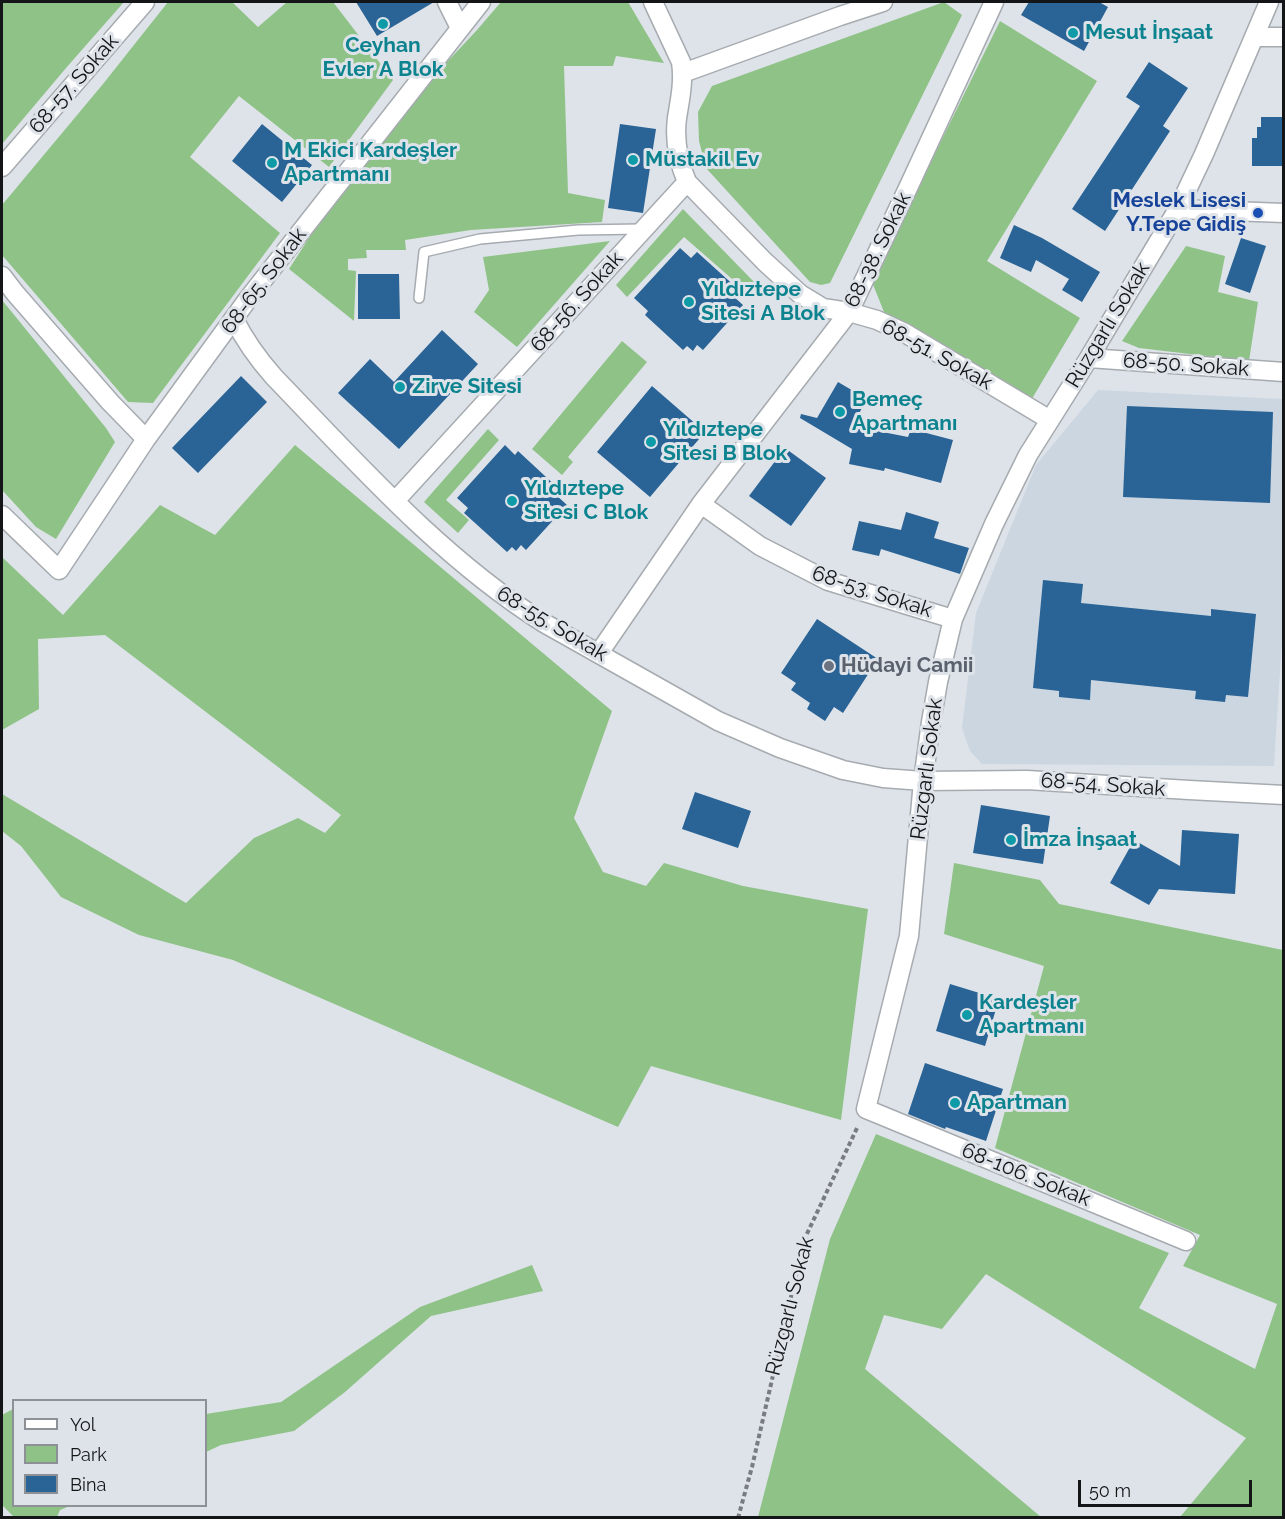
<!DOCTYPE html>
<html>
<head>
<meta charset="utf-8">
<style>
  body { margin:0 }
  #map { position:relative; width:1285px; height:1519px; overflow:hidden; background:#dee3e9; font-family:Raleway,sans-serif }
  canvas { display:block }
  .frame { position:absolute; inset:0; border:3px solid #131517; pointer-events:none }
  .legend { position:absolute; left:12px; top:1399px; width:195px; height:108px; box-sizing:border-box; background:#dee3e9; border:2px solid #8d9195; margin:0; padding:8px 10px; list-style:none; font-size:18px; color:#131517 }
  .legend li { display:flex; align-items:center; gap:12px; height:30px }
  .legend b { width:30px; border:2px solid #8d9195 }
  .scale { position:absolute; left:1078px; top:1480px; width:174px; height:27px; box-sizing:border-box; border:3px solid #131517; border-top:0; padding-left:8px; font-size:18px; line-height:21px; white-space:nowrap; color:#131517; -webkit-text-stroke:4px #dee3e9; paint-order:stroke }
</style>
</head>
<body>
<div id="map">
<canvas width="1285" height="1519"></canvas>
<div class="frame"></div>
<ul class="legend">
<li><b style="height:8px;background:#fff"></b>Yol</li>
<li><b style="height:16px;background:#8fc287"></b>Park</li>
<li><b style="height:16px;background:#2a6395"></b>Bina</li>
</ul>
<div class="scale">50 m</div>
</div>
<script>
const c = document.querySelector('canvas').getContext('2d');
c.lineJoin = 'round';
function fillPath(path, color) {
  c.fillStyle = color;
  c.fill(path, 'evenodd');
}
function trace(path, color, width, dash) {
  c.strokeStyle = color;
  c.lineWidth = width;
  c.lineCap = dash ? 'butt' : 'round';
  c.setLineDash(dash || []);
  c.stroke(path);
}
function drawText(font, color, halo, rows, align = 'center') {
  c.font = font + ' Raleway,sans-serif';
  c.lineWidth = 6;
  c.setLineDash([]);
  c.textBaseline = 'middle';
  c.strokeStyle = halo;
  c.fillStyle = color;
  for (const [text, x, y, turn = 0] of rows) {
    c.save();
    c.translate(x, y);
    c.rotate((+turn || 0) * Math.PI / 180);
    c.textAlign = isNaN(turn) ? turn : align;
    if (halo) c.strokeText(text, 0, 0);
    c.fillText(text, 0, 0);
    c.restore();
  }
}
const built = new Path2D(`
  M 1098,390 L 1283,399 L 1284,608 L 1274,766 L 982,764 L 970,751 L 962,728 L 976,613 L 1036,465 Z`);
const green = new Path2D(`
  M 2,2 L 124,2 L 66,68 L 2,144 Z
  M 168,2 L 232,2 L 258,27 L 287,2 L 333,2 L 393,80 L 329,167 L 239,96 L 190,157 L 280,233 L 153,403 L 128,402 L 2,255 L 2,205 L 103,84 Z
  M 501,2 L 628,2 L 664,63 L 616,56 L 613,66 L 564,66 L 568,193 L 605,200 L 602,222 L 471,230 L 405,240 L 406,250 L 366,250 L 367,258 L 348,259 L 348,270 L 356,271 L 354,321 L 289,269 L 325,213 L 432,78 L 477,30 Z
  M 944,2 L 962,15 L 830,283 L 821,285 L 810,282 L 706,168 L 699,141 L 698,112 L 712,86 Z
  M 1000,21 L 1097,81 L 987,261 L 1080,318 L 1030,402 L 886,317 L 872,282 Z
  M 683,209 L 756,284 L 747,292 L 684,237 L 627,297 L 616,285 Z
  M 610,241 L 517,347 L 474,312 L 489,290 L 483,257 Z
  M 1186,246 L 1225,256 L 1218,292 L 1258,302 L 1249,361 L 1139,348 L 1122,341 Z
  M 2,300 L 106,428 L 115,442 L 56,539 L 36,527 L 2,490 Z
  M 622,341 L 647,362 L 568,457 L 573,462 L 562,475 L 532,449 Z
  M 488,429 L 499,440 L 446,500 L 469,520 L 458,533 L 424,502 Z
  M 295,445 L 612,711 L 574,818 L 603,872 L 646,886 L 664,863 L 743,886 L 868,909 L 841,1120 L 651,1066 L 618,1127 L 233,960 L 139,935 L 61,897 L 21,846 L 2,831 L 2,794 L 186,903 L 254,838 L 298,818 L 325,833 L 341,815 L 105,635 L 38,639 L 39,709 L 2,730 L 2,557 L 63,615 L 160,505 L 215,535 Z
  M 954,863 L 1040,880 L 1059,904 L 1283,950 L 1283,1517 L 1180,1517 L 1246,1438 L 986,1274 L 942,1329 L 884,1315 L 865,1369 L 1041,1517 L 758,1517 L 830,1239 L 876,1134 L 1169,1253 L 1139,1308 L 1255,1369 L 1277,1304 L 1183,1266 L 1200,1235 L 995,1148 L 1044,966 L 944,934 Z
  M 532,1265 L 543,1291 L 431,1316 L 345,1392 L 294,1431 L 221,1445 L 206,1452 L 206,1414 L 281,1402 L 420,1307 Z
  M 13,1409 L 14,1506 L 70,1506 L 60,1510 L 57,1517 L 14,1517 L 2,1505 L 2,1415 Z`);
const building = new Path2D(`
  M 356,2 L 434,2 L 377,36 Z
  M 1029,2 L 1099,2 L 1108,7 L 1084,51 L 1021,15 Z
  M 1149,62 L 1188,88 L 1163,126 L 1170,131 L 1105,231 L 1072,209 L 1140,106 L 1126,97 Z
  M 1261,117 L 1284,117 L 1284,166 L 1252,166 L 1252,138 L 1257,138 L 1257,127 L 1261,127 Z
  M 262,124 L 312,165 L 282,202 L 232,161 Z
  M 620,124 L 656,129 L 643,213 L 608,208 Z
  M 1014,225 L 1042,238 L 1100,272 L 1082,302 L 1062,290 L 1069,279 L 1036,260 L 1031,272 L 1000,258 Z
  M 1241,238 L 1266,246 L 1250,293 L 1225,284 Z
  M 680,248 L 691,258 L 697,252 L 738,289 L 732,295 L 743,305 L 703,350 L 697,345 L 693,351 L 687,346 L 683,350 L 645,315 L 648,311 L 634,298 Z
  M 358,274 L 399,274 L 400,319 L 358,319 Z
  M 442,330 L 478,364 L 399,449 L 338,393 L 370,359 L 394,382 Z
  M 241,376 L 267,402 L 198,473 L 172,448 Z
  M 838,382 L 867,399 L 852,426 L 908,437 L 911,429 L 953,440 L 941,483 L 885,468 L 884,471 L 849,464 L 852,449 L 800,418 L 801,414 L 817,418 Z
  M 652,386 L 705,432 L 650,497 L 597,452 Z
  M 1127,406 L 1273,412 L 1270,503 L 1123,497 Z
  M 505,445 L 515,455 L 518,451 L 559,489 L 555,494 L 567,505 L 526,550 L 521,545 L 516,551 L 512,547 L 507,552 L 464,513 L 468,508 L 457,498 Z
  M 785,448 L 826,478 L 791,526 L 749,496 Z
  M 906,512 L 939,522 L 934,538 L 969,548 L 960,574 L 881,549 L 879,556 L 852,550 L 859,521 L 901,530 Z
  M 1043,580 L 1083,584 L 1081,603 L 1211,616 L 1211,609 L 1256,614 L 1248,697 L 1226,695 L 1225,702 L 1195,699 L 1196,691 L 1091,680 L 1090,700 L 1059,697 L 1059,691 L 1033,688 Z
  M 817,619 L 878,659 L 843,713 L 834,707 L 825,721 L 807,709 L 810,703 L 791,690 L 796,683 L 781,673 Z
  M 695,792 L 751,811 L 738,848 L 682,829 Z
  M 981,805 L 1050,816 L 1043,864 L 973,853 Z
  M 1182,830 L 1239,834 L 1235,894 L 1159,889 L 1149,905 L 1110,883 L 1134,840 L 1180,866 Z
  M 950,984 L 999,999 L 985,1046 L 936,1031 Z
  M 925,1063 L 1003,1089 L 986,1141 L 946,1127 L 945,1129 L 940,1127 L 908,1114 Z`);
const path = new Path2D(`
  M 738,1518 L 752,1467 L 804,1240 L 858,1126`);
const lane = new Path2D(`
  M 419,298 L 424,252 L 480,239 L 578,230 L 642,229`);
const street = new Path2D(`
  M 447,2 L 460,28
  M 653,2 L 681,62 C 684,82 680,99 677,118 C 674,141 678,161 687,182 L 765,262 L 800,294 L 823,308 L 849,312 L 877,320 L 905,333 L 1050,420
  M 1255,37 L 1284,37
  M 683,73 L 840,16 L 883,2
  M 2,167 L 145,2
  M 1178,209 L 1284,213
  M 2,276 L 15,293 L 110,402 L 146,439
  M 234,319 C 245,341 258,359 274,377 C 358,464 441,558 544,623 L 718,721 L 780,748 L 843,770 L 883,778 L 923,781 L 1027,780 L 1189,790 L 1284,795
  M 1089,358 L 1284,372
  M 395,501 L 687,182
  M 701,504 L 760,546 L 828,581 L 953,619
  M 2,515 L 59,570 L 146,439 L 248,299 L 481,2
  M 599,653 L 701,504 L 849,312 L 908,188 L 994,2
  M 1186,1241 L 866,1109 L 909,936 L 923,781 L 931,722 L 938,682 L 953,619 L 994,524 L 1028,455 L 1089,358 L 1178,209 L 1204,154 L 1269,2`);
const markers = [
  [383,24,6,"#0f9aa8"],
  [1073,33,6,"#0f9aa8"],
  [633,160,6,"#0f9aa8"],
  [272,163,6,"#0f9aa8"],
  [1258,213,6,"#1a4fb4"],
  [689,302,6,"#0f9aa8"],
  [400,387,6,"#0f9aa8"],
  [840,412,6,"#0f9aa8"],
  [651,442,6,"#0f9aa8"],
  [512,501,6,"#0f9aa8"],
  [829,666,6,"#6b7280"],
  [1011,840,6,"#0f9aa8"],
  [967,1015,6,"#0f9aa8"],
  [955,1103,6,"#0f9aa8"]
];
const cultureNames = [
  ["Mesut İnşaat",1085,33],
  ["Ceyhan",383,46,"center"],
  ["Evler A Blok",383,70,"center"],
  ["M Ekici Kardeşler",284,151],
  ["Apartmanı",284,175],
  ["Müstakil Ev",645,160],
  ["Yıldıztepe",701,290],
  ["Sitesi A Blok",701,314],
  ["Zirve Sitesi",412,387],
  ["Bemeç",852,400],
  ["Apartmanı",852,424],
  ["Yıldıztepe",663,430],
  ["Sitesi B Blok",663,454],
  ["Yıldıztepe",524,489],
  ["Sitesi C Blok",524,513],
  ["İmza İnşaat",1023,840],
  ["Kardeşler",979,1003],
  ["Apartmanı",979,1027],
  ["Apartman",967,1103]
];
const streetNames = [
  ["68-57. Sokak",74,84,-49],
  ["68-38. Sokak",878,250,-64],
  ["68-65. Sokak",264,281,-53],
  ["68-56. Sokak",577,302,-48],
  ["Rüzgarlı Sokak",1108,325,-59],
  ["68-51. Sokak",937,355,29],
  ["68-50. Sokak",1186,365,4],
  ["68-53. Sokak",872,592,18],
  ["68-55. Sokak",552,624,31],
  ["Rüzgarlı Sokak",927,769,-83],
  ["68-54. Sokak",1103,785,4],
  ["68-106. Sokak",1026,1175,22],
  ["Rüzgarlı Sokak",790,1306,-76]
];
const transitNames = [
  ["Meslek Lisesi",1246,201],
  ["Y.Tepe Gidiş",1246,225]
];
const worshipNames = [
  ["Hüdayi Camii",841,666]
];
fillPath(built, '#cbd6e1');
fillPath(green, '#8fc287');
fillPath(building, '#2a6395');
trace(lane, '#a6abb0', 12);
trace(street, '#a6abb0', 21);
trace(path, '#787b7f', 4, [4.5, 3]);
trace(lane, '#fff', 9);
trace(street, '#fff', 18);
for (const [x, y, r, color] of markers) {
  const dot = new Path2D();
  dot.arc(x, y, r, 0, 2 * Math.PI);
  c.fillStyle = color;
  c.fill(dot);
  trace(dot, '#dee3e9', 2);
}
drawText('bold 21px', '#0d838f', '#dee3e9', cultureNames, 'left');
drawText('21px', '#131517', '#dee3e9', streetNames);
drawText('bold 21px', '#164399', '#dee3e9', transitNames, 'right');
drawText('bold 21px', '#5b616d', '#dee3e9', worshipNames, 'left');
</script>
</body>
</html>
